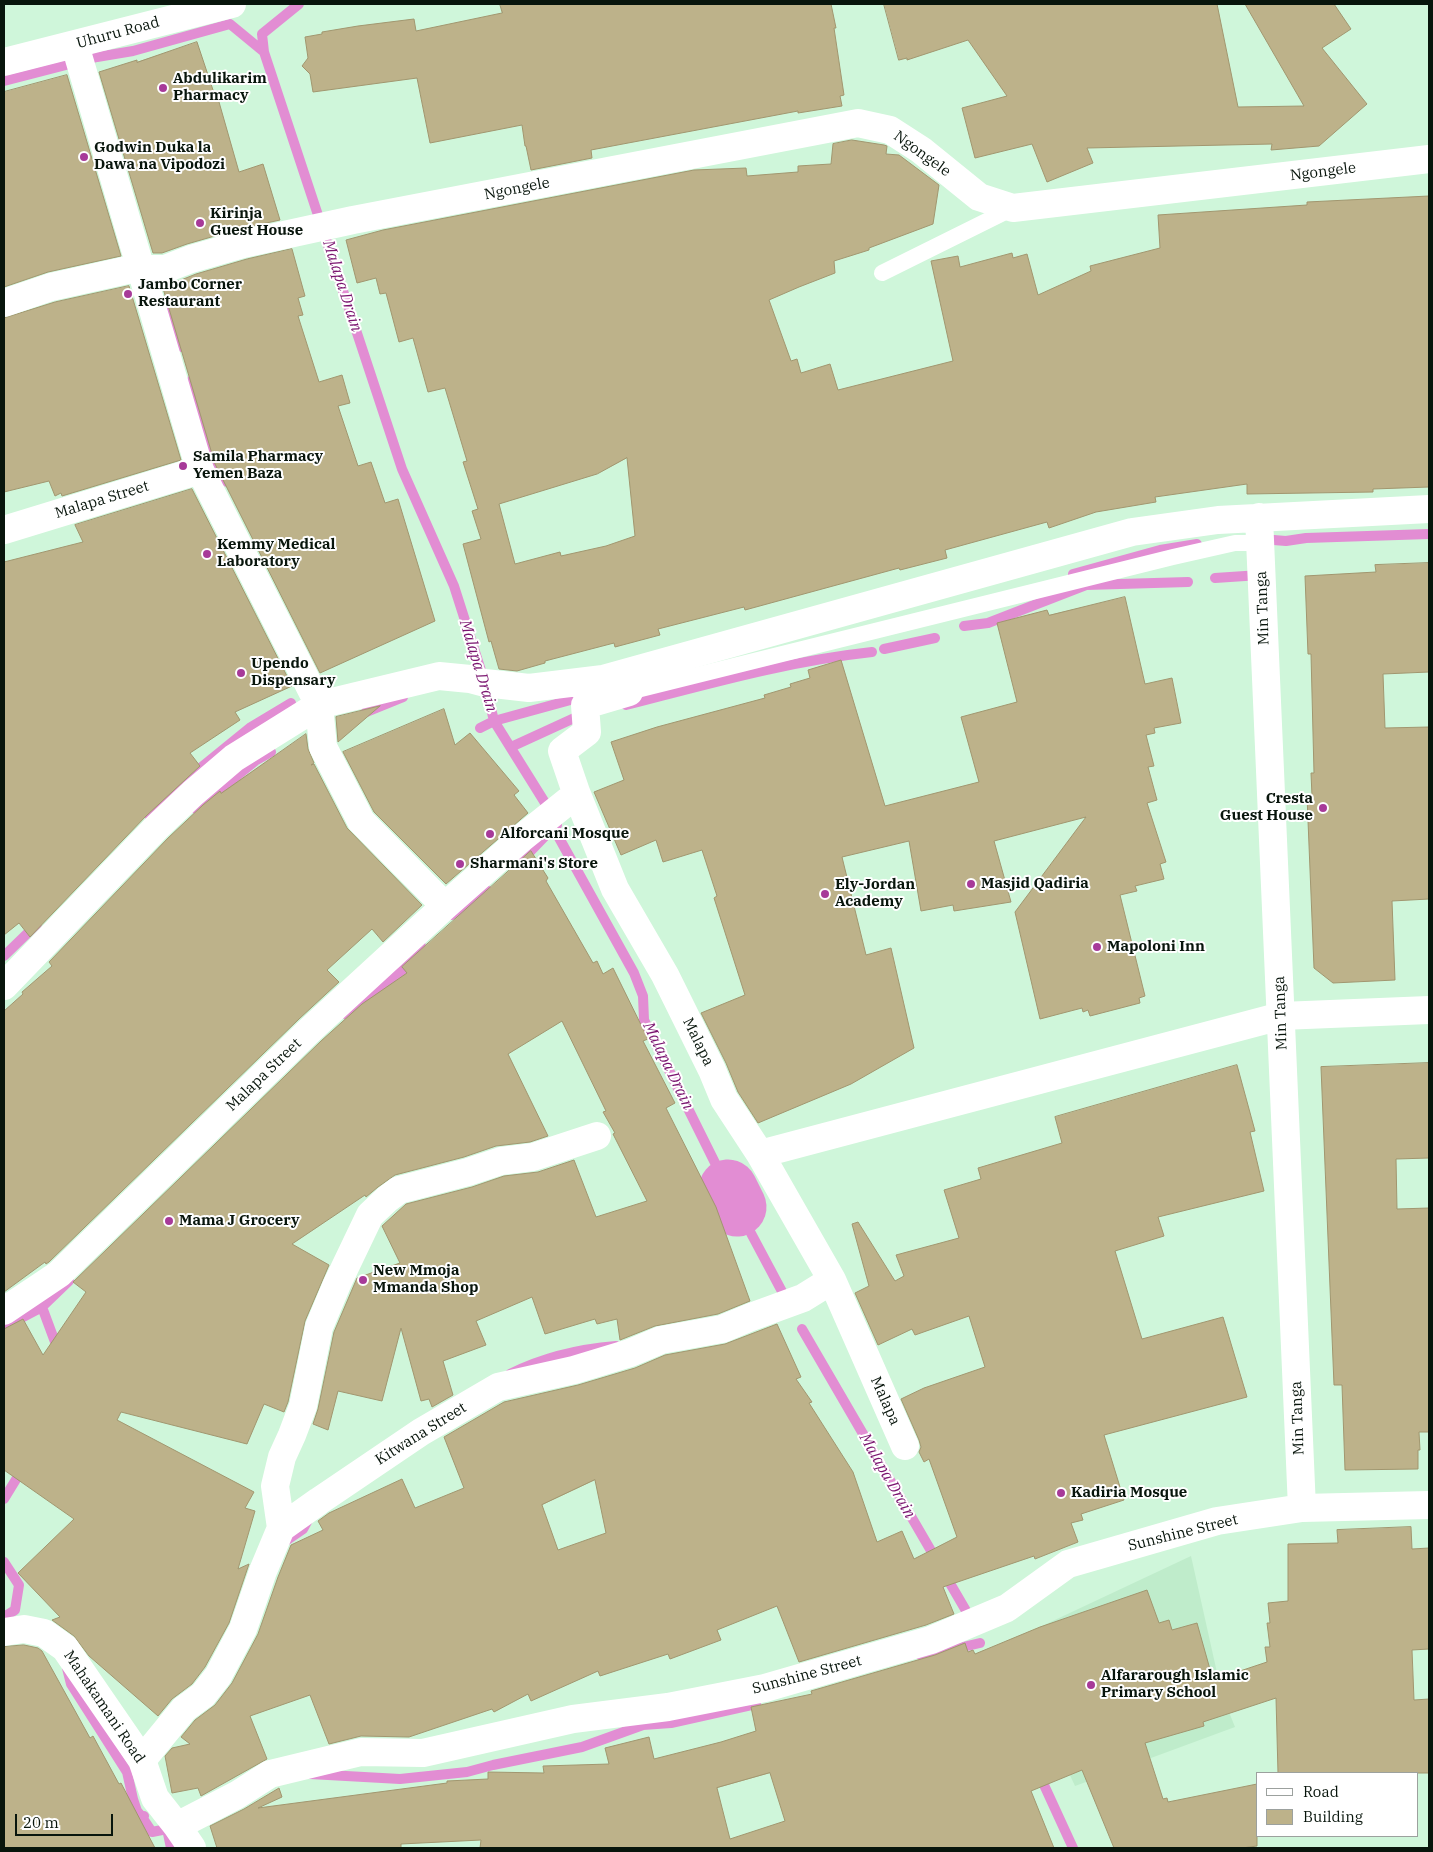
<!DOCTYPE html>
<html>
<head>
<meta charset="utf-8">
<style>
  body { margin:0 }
  #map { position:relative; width:1433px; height:1852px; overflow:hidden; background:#cff6da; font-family:"IBM Plex Serif",serif }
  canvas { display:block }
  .frame { position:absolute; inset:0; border:5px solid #08150c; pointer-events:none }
  .legend { position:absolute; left:1256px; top:1772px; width:162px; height:65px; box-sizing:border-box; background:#fff; border:1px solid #9ca19e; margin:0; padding:6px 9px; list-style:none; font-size:15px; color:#08150c }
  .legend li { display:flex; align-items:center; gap:10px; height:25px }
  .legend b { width:25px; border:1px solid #9ca19e }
  .scale { position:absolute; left:15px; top:1814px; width:98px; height:22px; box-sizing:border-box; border:2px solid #08150c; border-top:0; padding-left:6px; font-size:15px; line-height:18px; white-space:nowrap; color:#08150c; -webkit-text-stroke:4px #fff; paint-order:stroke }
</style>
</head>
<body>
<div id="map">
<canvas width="1433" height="1852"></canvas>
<div class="frame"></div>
<ul class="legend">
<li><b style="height:6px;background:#fff"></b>Road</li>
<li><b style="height:14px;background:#bdb28a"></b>Building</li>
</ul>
<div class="scale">20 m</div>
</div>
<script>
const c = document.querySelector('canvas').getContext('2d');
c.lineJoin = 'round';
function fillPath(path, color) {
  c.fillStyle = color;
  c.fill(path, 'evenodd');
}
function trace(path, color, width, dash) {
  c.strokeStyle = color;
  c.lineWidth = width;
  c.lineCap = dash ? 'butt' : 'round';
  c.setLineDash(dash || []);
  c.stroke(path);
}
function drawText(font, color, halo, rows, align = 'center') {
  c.font = font + ' "IBM Plex Serif",serif';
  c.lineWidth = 4;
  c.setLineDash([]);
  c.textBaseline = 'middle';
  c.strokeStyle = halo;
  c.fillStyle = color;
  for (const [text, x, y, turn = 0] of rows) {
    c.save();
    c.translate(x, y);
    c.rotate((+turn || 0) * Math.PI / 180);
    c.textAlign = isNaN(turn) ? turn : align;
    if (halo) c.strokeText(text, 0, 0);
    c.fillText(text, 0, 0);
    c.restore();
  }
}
const built = new Path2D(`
  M 1191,1556 L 1222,1695 L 1235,1727 L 1075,1786 L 1008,1642 Z`);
const stream = new Path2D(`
  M 264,52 L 262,34 L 299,4
  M 4,81 L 97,57 L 133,51 L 230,24 L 264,52 L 402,469 L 454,586 L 485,683 L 494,721 L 552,814 L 557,825 L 553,827 L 634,973 L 643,996 L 644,1020 L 728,1189
  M 163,305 L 182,347
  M 192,380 L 196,409 L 215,467 L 227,482 L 222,479
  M 1261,539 L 1286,541 L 1306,538 L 1429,534
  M 1073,574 L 1160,550 L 1197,544
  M 1215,578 L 1260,575
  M 964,626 L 988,623 L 1086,585 L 1188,582
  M 884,649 L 935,638
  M 626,705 C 708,684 788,661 872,652
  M 366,712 L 403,697
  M 480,728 L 494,721 L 585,696
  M 511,747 L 583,714
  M 196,809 L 255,761 L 271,752
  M 148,814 L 176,788 L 251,727 L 291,703
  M 521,861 L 549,832
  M 452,915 L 471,904 L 488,891
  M 4,956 L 37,924
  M 345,1014 L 403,970 L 419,951 L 421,947 L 419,939 L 422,935
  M 737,1207 L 786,1299 L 785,1303
  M 42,1307 L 58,1350
  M 4,1327 L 42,1307 L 69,1281
  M 802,1329 L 937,1561
  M 510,1374 C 544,1357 579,1349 616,1346
  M 4,1499 L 23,1468
  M 281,1544 L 303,1529 L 308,1520
  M 4,1562 L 19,1585 L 15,1610 L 4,1617
  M 944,1573 L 972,1621
  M 920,1655 L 933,1654 L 980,1643
  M 67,1668 L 71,1684 L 127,1772 L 133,1799 L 137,1811 L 142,1817 L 144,1816
  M 310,1774 L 400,1779 L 467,1772 L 493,1765 L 582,1747 L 643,1725 L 671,1723 L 756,1704
  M 1039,1774 L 1073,1848
  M 142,1817 L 152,1832 L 167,1829 L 171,1848`);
const river = new Path2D(`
  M 728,1189 L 737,1207`);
const building = new Path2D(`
  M 500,4 L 831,4 L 836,28 L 834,28 L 844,95 L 840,96 L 842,106 L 798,113 L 798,111 L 591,150 L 592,158 L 531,170 L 526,146 L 525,146 L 522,125 L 430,143 L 417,78 L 313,92 L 310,74 L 302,66 L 308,58 L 305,37 L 322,34 L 322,32 L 358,26 L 414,19 L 416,31 L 502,13 Z
  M 884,4 L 1217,4 L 1238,107 L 1304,106 L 1245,4 L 1334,4 L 1351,29 L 1322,48 L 1367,104 L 1319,146 L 1271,150 L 1272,144 L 1087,148 L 1093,163 L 1047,182 L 1032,144 L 975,158 L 962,108 L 1007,96 L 968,40 L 907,60 L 907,58 L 899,60 Z
  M 197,42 L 215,96 L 217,95 L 239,172 L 263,164 L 280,220 L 239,229 L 187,244 L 162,253 L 153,253 L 99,72 L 137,60 L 137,62 Z
  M 67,75 L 121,256 L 48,272 L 4,287 L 4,92 Z
  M 852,140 L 884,145 L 887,146 L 886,154 L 899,155 L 939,185 L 933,224 L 869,248 L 869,250 L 834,261 L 835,273 L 799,287 L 769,300 L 791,361 L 797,359 L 801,373 L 830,364 L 838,390 L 953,361 L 931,261 L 958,256 L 960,267 L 1012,253 L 1013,258 L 1027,254 L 1038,295 L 1091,271 L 1090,266 L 1160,248 L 1158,215 L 1307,205 L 1307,202 L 1429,196 L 1429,487 L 1373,489 L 1373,492 L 1247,494 L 1247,484 L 1155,497 L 1156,502 L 1096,512 L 1049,528 L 1047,522 L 945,550 L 947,558 L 900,570 L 899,568 L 745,610 L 744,607 L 658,629 L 660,635 L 615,647 L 614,643 L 545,661 L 545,663 L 517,671 L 499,669 L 491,641 L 489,642 L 463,544 L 481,539 L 472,511 L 478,509 L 463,462 L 467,461 L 445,388 L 428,392 L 413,338 L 399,342 L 386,293 L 380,294 L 376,278 L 357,283 L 346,240 L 383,230 L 694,170 L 746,168 L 747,176 L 798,172 L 798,166 L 831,164 L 833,144 ZM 627,458 L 635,536 L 606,546 L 561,556 L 560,552 L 515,564 L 499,504 L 597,474 Z
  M 292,249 L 305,296 L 298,298 L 303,315 L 298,316 L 319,382 L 342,375 L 350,403 L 338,406 L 358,466 L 371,462 L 385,503 L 398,499 L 435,621 L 320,673 L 215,464 L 162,285 L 171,284 L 196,274 L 247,259 Z
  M 129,286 L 181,460 L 62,496 L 61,493 L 55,496 L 49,481 L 4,492 L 4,318 L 55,302 Z
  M 192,489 L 292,686 L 235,712 L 240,720 L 190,753 L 200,766 L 146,816 L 30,937 L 19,923 L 4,935 L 4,562 L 83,542 L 75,525 Z
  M 1429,563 L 1429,672 L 1383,674 L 1385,728 L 1429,727 L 1429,899 L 1392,901 L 1395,980 L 1333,983 L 1314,968 L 1307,796 L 1312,796 L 1311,773 L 1314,773 L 1311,654 L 1308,654 L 1305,576 L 1376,572 L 1375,565 Z
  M 1125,597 L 1145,684 L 1172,678 L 1181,723 L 1154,728 L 1155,733 L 1146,735 L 1154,766 L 1148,767 L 1157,800 L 1147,803 L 1166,862 L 1160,864 L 1164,879 L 1135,886 L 1137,891 L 1120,895 L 1145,996 L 1139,998 L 1140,1003 L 1090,1016 L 1088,1010 L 1083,1012 L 1082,1008 L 1040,1019 L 1015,912 L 1086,817 L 994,841 L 1011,902 L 954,911 L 953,905 L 921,911 L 909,841 L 842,857 L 866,955 L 891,948 L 914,1048 L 851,1084 L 758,1123 L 738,1092 L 726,1063 L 701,1013 L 745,995 L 714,898 L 717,896 L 702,850 L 663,862 L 656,840 L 621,855 L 594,792 L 624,780 L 611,742 L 657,727 L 765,698 L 764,695 L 791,687 L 790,684 L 810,678 L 808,670 L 841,660 L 885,806 L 979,782 L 961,717 L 1017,702 L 997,623 L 1047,610 L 1049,615 Z
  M 380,706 L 338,742 L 336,717 Z
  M 444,709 L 455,745 L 470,733 L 519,791 L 514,795 L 528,813 L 446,884 L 374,812 L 343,752 Z
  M 306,734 L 308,749 L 314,763 L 311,765 L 314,764 L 347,828 L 422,905 L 383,942 L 372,929 L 327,970 L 339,982 L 299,1019 L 49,1262 L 46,1264 L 45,1262 L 4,1292 L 4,1011 L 23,994 L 22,992 L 52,966 L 49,962 L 168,838 L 203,805 L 220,791 L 221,793 Z
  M 531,851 L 548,878 L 546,881 L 593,963 L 597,961 L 603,974 L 613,968 L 648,1039 L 643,1041 L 675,1103 L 666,1108 L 716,1207 L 750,1301 L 718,1314 L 655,1326 L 620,1340 L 617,1319 L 597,1324 L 595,1319 L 545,1334 L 532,1297 L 476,1321 L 486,1345 L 443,1361 L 453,1395 L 432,1407 L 429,1399 L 421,1401 L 401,1328 L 382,1401 L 338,1391 L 328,1430 L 313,1424 L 318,1409 L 334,1332 L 357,1278 L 400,1263 L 382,1226 L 406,1204 L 472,1187 L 504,1176 L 538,1172 L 574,1160 L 596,1217 L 647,1201 L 613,1134 L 615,1133 L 603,1112 L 606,1111 L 562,1021 L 508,1054 L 548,1136 L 530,1142 L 496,1146 L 464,1157 L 395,1175 L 378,1187 L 366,1197 L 365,1195 L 292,1244 L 329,1265 L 305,1321 L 288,1402 L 284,1412 L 264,1404 L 247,1444 L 121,1412 L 117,1420 L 254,1492 L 245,1508 L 255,1511 L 238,1569 L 249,1564 L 229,1623 L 205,1667 L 192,1684 L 172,1699 L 158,1716 L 89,1656 L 74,1636 L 52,1620 L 60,1617 L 18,1573 L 74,1519 L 4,1470 L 4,1329 L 23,1319 L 43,1355 L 86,1292 L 73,1282 L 321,1041 L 362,1004 L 407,973 L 402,967 Z
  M 1429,1063 L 1429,1158 L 1396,1159 L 1397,1209 L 1429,1208 L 1429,1432 L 1419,1432 L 1420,1450 L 1418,1450 L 1418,1469 L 1345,1470 L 1342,1385 L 1334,1385 L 1321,1067 Z
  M 1237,1065 L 1255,1131 L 1250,1132 L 1264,1191 L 1158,1217 L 1164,1236 L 1115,1251 L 1142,1339 L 1223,1317 L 1247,1397 L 1104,1435 L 1124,1500 L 1081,1514 L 1083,1520 L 1071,1523 L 1078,1542 L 1035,1559 L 1034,1556 L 943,1587 L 954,1614 L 926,1625 L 799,1662 L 777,1606 L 717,1630 L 721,1640 L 670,1659 L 668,1654 L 600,1676 L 598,1671 L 531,1701 L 528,1694 L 494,1712 L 492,1709 L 409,1737 L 361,1736 L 329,1744 L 310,1695 L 250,1716 L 267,1759 L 201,1796 L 198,1788 L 172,1793 L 165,1756 L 172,1748 L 190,1744 L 181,1737 L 195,1720 L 215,1705 L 232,1683 L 258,1634 L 278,1577 L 291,1545 L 323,1530 L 318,1521 L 329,1513 L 402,1479 L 415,1508 L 464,1488 L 444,1437 L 504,1402 L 578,1385 L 635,1368 L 665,1355 L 725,1344 L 777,1324 L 801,1377 L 796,1379 L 812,1402 L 809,1403 L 853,1472 L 877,1542 L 902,1531 L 914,1559 L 957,1537 L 929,1459 L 924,1462 L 919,1452 L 921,1447 L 919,1440 L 901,1399 L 924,1388 L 985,1367 L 969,1316 L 915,1335 L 912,1329 L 878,1345 L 855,1293 L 869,1286 L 852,1224 L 858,1222 L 895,1281 L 904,1276 L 896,1255 L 959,1238 L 944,1190 L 981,1179 L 978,1168 L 1062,1143 L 1055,1117 ZM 595,1480 L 606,1533 L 558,1550 L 542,1505 Z
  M 1411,1527 L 1412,1549 L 1429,1548 L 1429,1649 L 1412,1650 L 1414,1700 L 1429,1699 L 1429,1773 L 1278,1773 L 1276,1698 L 1203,1722 L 1204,1726 L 1145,1743 L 1163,1799 L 1167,1798 L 1168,1802 L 1257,1784 L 1257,1846 L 1242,1848 L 1114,1848 L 1082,1770 L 1031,1791 L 1054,1848 L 480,1848 L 481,1840 L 401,1844 L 401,1848 L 217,1848 L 210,1826 L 244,1809 L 279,1788 L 282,1797 L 258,1808 L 447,1783 L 447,1781 L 488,1779 L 488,1772 L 544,1773 L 543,1766 L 609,1764 L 605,1748 L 649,1737 L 654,1759 L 721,1742 L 756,1731 L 751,1707 L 812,1694 L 811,1691 L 935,1655 L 965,1643 L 968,1652 L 973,1650 L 975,1654 L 1040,1627 L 1147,1590 L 1159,1623 L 1169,1620 L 1172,1630 L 1197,1623 L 1213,1680 L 1267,1662 L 1265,1647 L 1270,1647 L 1267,1623 L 1270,1623 L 1268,1603 L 1288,1601 L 1288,1544 L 1338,1543 L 1337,1530 ZM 770,1773 L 785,1821 L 730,1839 L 717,1788 Z
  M 24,1645 L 38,1648 L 42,1651 L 90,1738 L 93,1736 L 119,1784 L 121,1783 L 155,1848 L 4,1848 L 4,1647 Z`);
const lane = new Path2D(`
  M 882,273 L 1013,208
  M 629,692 L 1173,557 L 1235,543 L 1260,543`);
const street = new Path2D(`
  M 75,45 L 200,470 L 319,705 L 323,747 L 361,821 L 445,906
  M 4,303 L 51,287 L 141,267 L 150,269 L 165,269 L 191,259 L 243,244 L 353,220 L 858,123 L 890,130 L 921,150 L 979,197 L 1013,208 L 1429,159
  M 1259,517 L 1302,1508
  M 4,530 L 200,470
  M 603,679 L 624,687 L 629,692 L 585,705 L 587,732 L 562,751 L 576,792 L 615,889 L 665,975 L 712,1070 L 724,1099 L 760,1154 L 832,1280 L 905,1446
  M 4,986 L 157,827 L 193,793 L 234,758 L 319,705 L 439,676 L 470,679 L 485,683 L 529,688 L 603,679 L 1132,532 L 1218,520 L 1429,509
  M 760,1154 L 1281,1016 L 1429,1010
  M 4,1311 L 59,1274 L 310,1030 L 445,906 L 523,837 L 568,801
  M 281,1528 L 275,1486 L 282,1457 L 292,1435 L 303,1406 L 319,1327 L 337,1284 L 370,1215 L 387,1199 L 399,1190 L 468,1172 L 501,1161 L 533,1157 L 597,1136
  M 4,1632 L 24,1629 L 44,1633 L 65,1648 L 142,1760 L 155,1798 L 177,1826 L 192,1848
  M 142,1760 L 184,1709 L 203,1695 L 218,1676 L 243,1629 L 263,1571 L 281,1528 L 319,1501 L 421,1432 L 498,1387 L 574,1370 L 630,1353 L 661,1340 L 722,1329 L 751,1317 L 803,1298 L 832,1280
  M 177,1826 L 237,1795 L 270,1774 L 361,1752 L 423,1753 L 573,1719 L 668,1707 L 765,1688 L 931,1640 L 1007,1608 L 1068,1564 L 1217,1521 L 1302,1508 L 1429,1505`);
const secondary = new Path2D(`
  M 4,62 L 232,4`);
const markers = [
  [163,88,5,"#a73a99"],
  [84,157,5,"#a73a99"],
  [200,223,5,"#a73a99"],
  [128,294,5,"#a73a99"],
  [183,466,5,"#a73a99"],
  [207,554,5,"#a73a99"],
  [241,673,5,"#a73a99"],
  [1323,808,5,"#a73a99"],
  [490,834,5,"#a73a99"],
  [460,864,5,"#a73a99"],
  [971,884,5,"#a73a99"],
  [825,894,5,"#a73a99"],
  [1097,947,5,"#a73a99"],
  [169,1221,5,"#a73a99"],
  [363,1280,5,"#a73a99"],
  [1061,1493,5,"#a73a99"],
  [1091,1685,5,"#a73a99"]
];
const streetNames = [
  ["Uhuru Road",118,33,-15],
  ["Ngongele",922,154,36],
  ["Ngongele",1323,172,-7],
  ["Ngongele",517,189,-11],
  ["Malapa Street",102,500,-17],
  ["Min Tanga",1263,608,-92],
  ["Min Tanga",1281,1013,-92],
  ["Malapa",698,1042,64],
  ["Malapa Street",264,1075,-44],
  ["Malapa",885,1401,66],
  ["Min Tanga",1298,1418,-92],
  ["Kitwana Street",421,1434,-32],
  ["Sunshine Street",1183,1533,-14],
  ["Sunshine Street",807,1675,-15],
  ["Mahakamani Road",104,1707,56]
];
const poiNames = [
  ["Abdulikarim",173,79],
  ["Pharmacy",173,96],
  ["Godwin Duka la",94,148],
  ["Dawa na Vipodozi",94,165],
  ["Kirinja",210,214],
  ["Guest House",210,231],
  ["Jambo Corner",138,285],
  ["Restaurant",138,302],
  ["Samila Pharmacy",193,457],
  ["Yemen Baza",193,474],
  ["Kemmy Medical",217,545],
  ["Laboratory",217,562],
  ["Upendo",251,664],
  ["Dispensary",251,681],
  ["Cresta",1313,799,"right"],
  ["Guest House",1313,816,"right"],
  ["Alforcani Mosque",500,834],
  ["Sharmani's Store",470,864],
  ["Masjid Qadiria",981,884],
  ["Ely-Jordan",835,885],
  ["Academy",835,902],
  ["Mapoloni Inn",1107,947],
  ["Mama J Grocery",179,1221],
  ["New Mmoja",373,1271],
  ["Mmanda Shop",373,1288],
  ["Kadiria Mosque",1071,1493],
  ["Alfararough Islamic",1101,1676],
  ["Primary School",1101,1693]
];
const waterNames = [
  ["Malapa Drain",342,286,72],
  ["Malapa Drain",478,666,73],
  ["Malapa Drain",668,1066,64],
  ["Malapa Drain",887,1476,60]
];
fillPath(built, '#bfeccb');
trace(stream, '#e28dd3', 10);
trace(river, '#e28dd3', 59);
fillPath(building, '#bdb28a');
trace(building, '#a1966f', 1);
trace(lane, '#fff', 16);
trace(street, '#fff', 28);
trace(secondary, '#fff', 28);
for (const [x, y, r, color] of markers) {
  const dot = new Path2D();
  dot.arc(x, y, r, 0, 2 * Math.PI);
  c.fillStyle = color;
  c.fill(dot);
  trace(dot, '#fff', 2);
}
drawText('15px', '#08150c', '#fff', streetNames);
drawText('bold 15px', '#08150c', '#fff', poiNames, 'left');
drawText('italic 16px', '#7a146f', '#fff', waterNames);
</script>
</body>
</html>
